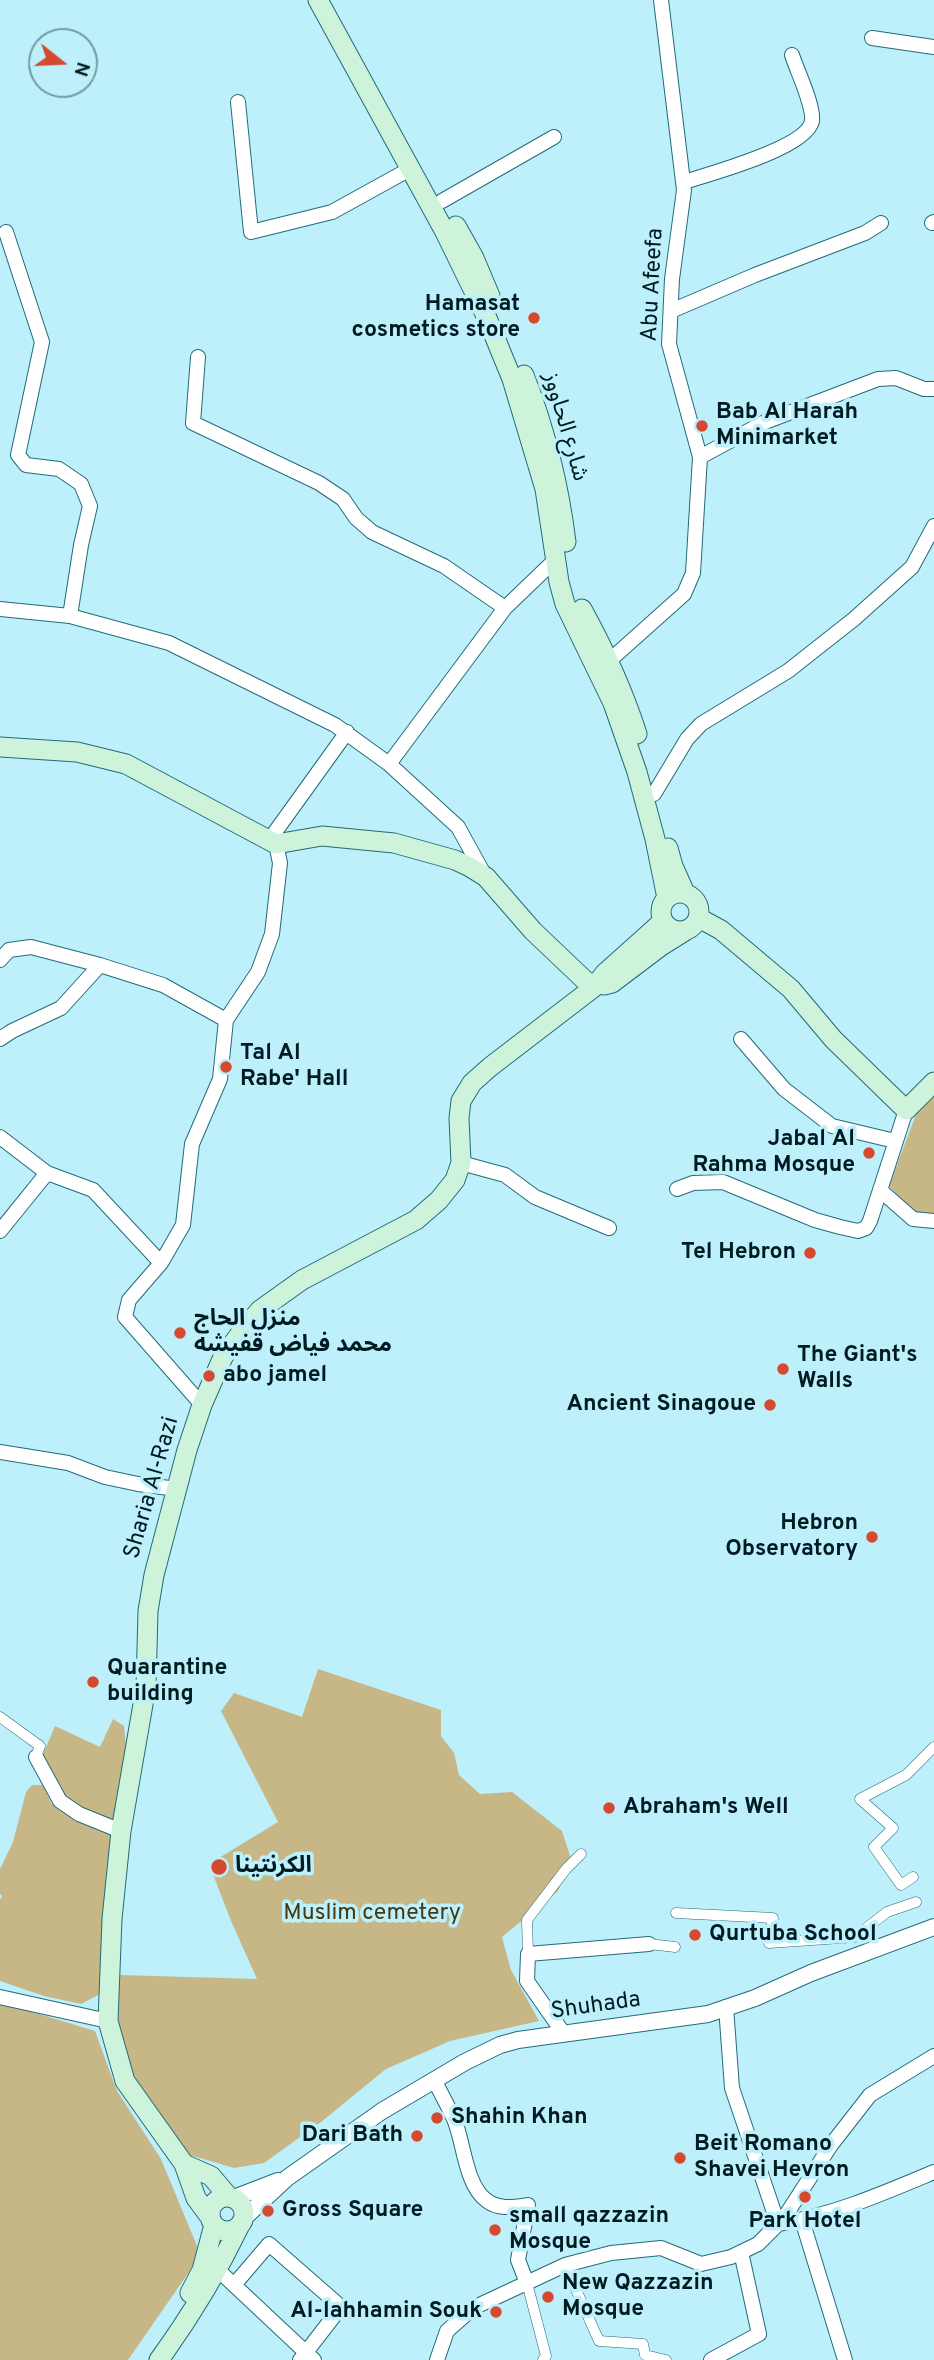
<!DOCTYPE html>
<html>
<head>
<meta charset="utf-8">
<style>
  body { margin:0 }
  #map { position:relative; width:934px; height:2360px; overflow:hidden; background:#bdf0fb; font-family:Overpass,sans-serif }
  canvas { display:block }
  .north { position:absolute; left:28px; top:28px; width:70px; height:70px; box-sizing:border-box; background:#bdf0fb; border:2px solid #719ba4; border-radius:50%; rotate:108deg; font-size:19px; font-weight:700; line-height:28px; text-align:center; color:#001b21 }
  .north::after { content:''; display:block; margin:auto; width:24px; height:32px; background:#d54930; clip-path:polygon(50% 0,100% 100%,50% 72%,0 100%) }
</style>
</head>
<body>
<div id="map">
<canvas width="934" height="2360"></canvas>
<div class="north">N</div>
</div>
<script>
const c = document.querySelector('canvas').getContext('2d');
c.lineJoin = 'round';
function fillPath(path, color) {
  c.fillStyle = color;
  c.fill(path, 'evenodd');
}
function trace(path, color, width, dash) {
  c.strokeStyle = color;
  c.lineWidth = width;
  c.lineCap = dash ? 'butt' : 'round';
  c.setLineDash(dash || []);
  c.stroke(path);
}
function drawText(font, color, halo, rows, align = 'center') {
  c.font = font + ' Overpass,"Noto Sans Arabic",sans-serif';
  c.lineWidth = 7;
  c.setLineDash([]);
  c.textBaseline = 'middle';
  c.strokeStyle = halo;
  c.fillStyle = color;
  for (const [text, x, y, turn = 0] of rows) {
    c.save();
    c.translate(x, y);
    c.rotate((+turn || 0) * Math.PI / 180);
    c.textAlign = isNaN(turn) ? turn : align;
    if (halo) c.strokeText(text, 0, 0);
    c.fillText(text, 0, 0);
    c.restore();
  }
}
const green = new Path2D(`
  M 934,1091 L 934,1214 L 915,1214 L 889,1186 L 918,1109 Z
  M 318,1669 L 441,1710 L 441,1736 L 454,1753 L 459,1775 L 480,1794 L 512,1792 L 562,1831 L 572,1862 L 558,1891 L 502,1937 L 511,1970 L 539,2021 L 450,2041 L 386,2069 L 321,2122 L 264,2163 L 234,2168 L 190,2155 L 135,2081 L 117,2031 L 120,1975 L 257,1979 L 231,1921 L 209,1864 L 278,1822 L 221,1711 L 234,1693 L 302,1717 Z
  M 113,1719 L 124,1726 L 127,1758 L 116,1818 L 111,1821 L 68,1803 L 42,1757 L 55,1726 L 100,1747 Z
  M 32,1785 L 43,1785 L 51,1803 L 74,1818 L 110,1832 L 114,1852 L 100,1994 L 81,2004 L 44,1996 L 0,1981 L 0,1900 L 2,1896 L 0,1894 L 0,1869 L 13,1842 L 26,1792 Z
  M 0,2002 L 95,2031 L 117,2091 L 161,2159 L 197,2246 L 195,2261 L 189,2272 L 128,2360 L 0,2360 Z`);
const pedestrian = new Path2D(`
  M 0,1717 L 40,1746 L 36,1757
  M 913,1877 L 901,1885 L 874,1847 L 893,1828 L 860,1799 L 906,1775 L 934,1747
  M 676,1913 L 773,1918 L 769,1943 L 855,1937 L 887,1912 L 916,1902
  M 649,1944 L 675,1947
  M 528,1954 L 527,1920 L 566,1869 L 581,1854
  M 565,2265 L 599,2341 L 643,2344 L 645,2355 L 666,2360
  M 527,2283 L 546,2356 L 543,2360`);
const minor = new Path2D(`
  M 872,38 L 934,47
  M 238,102 L 251,232 L 332,212 L 410,169
  M 684,182 C 709,174 807,148 812,121 C 814,105 797,71 792,55
  M 442,201 L 554,137
  M 932,223 L 934,222
  M 6,232 L 42,342 L 18,455 L 26,465 L 59,469 L 81,484 L 90,506 L 81,545 L 70,616
  M 671,311 L 755,275 L 865,233 L 881,223
  M 198,357 L 193,423 L 319,483 L 343,499 L 356,518 L 372,532 L 444,566 L 505,608
  M 700,457 L 765,422 L 878,379 L 896,378 L 924,389 L 934,389
  M 0,609 L 70,616 L 169,643 L 335,725 L 389,764 L 458,827 L 485,876
  M 609,661 L 684,594 L 693,573 L 700,457 L 669,344 L 672,279 L 684,190 L 661,0
  M 389,764 L 505,608 L 555,560
  M 654,794 L 687,739 L 701,724 L 788,671 L 854,619 L 912,567 L 934,526
  M 270,839 L 347,732
  M 0,960 L 9,950 L 31,947 L 100,965 L 163,985 L 226,1020
  M 0,1039 L 12,1031 L 61,1008 L 100,965
  M 741,1039 L 784,1089 L 832,1126 L 895,1141
  M 0,1137 L 47,1173 L 93,1190 L 161,1263
  M 461,1163 L 505,1175 L 535,1197 L 609,1228
  M 677,1189 L 693,1183 L 723,1182 L 815,1220 L 840,1227 L 858,1231 L 866,1228 L 870,1221 L 906,1110
  M 880,1190 L 913,1219 L 934,1221
  M 0,1231 L 47,1173
  M 202,1405 L 125,1317 L 129,1300 L 161,1263 L 183,1225 L 192,1144 L 220,1079 L 226,1020 L 258,972 L 272,934 L 280,863 L 276,844
  M 0,1452 L 68,1463 L 105,1477 L 138,1484 L 177,1489
  M 36,1757 L 60,1801 L 79,1814 L 121,1831
  M 0,1997 L 108,2021
  M 726,2007 L 732,2088 L 778,2224
  M 564,2034 L 527,1981 L 528,1954 L 649,1944
  M 434,2080 C 441,2093 448,2106 454,2119 C 464,2142 465,2184 486,2200 C 498,2210 514,2207 528,2205 L 518,2260 L 527,2283
  M 802,2220 L 845,2360
  M 778,2224 C 831,2216 884,2193 934,2172
  M 218,2270 L 314,2360
  M 234,2285 L 269,2244 L 341,2307 L 300,2360
  M 437,2360 L 447,2331 L 473,2308 L 565,2265 L 611,2253 L 661,2248 L 701,2264 L 731,2257 L 758,2244 L 784,2218 L 831,2145 L 870,2095 L 934,2056
  M 711,2360 L 759,2334 L 741,2252`);
const tertiary = new Path2D(`
  M 234,2198 L 278,2181
  M 243,2219 L 287,2178 L 382,2111 L 465,2062 L 500,2045 L 518,2040 L 708,2014 L 755,1998 L 811,1973 L 934,1927`);
const secondary = new Path2D(`
  M 318,0 L 445,232 L 487,318 L 512,379 L 545,489 L 559,582 L 565,604 L 613,703 L 637,772 L 655,839 L 667,898
  M 456,226 L 474,258 L 490,296
  M 524,375 C 545,429 559,485 566,542
  M 582,609 C 604,649 623,690 637,734
  M 0,747 L 77,752 L 126,764 L 276,844 L 322,836 L 394,843 L 455,860 L 470,867 L 486,877 L 533,931 L 593,988
  M 668,848 L 673,866 L 685,893
  M661 912a19 19 0 1 1 38 0a19 19 0 1 1-38 0Z
  M 699,918 L 721,930 L 791,989 L 833,1039 L 906,1110 L 934,1082
  M 604,985 L 612,983 L 661,946 L 685,931
  M 184,2164 L 211,2176 L 228,2196
  M210 2214a17 17 0 1 1 34 0a17 17 0 1 1-34 0Z
  M 210,2217 L 196,2198 L 184,2164 L 125,2081 L 108,2021 L 112,1919 L 121,1831 L 146,1687 L 148,1611 L 154,1575 L 187,1450 L 202,1405 L 223,1357 L 243,1330 L 260,1310 L 302,1280 L 416,1220 L 439,1200 L 455,1180 L 461,1163 L 459,1118 L 461,1101 L 472,1083 L 490,1067 L 593,988 L 605,973 L 663,921
  M 190,2293 L 202,2270 L 214,2225
  M 159,2360 C 190,2317 217,2273 240,2225`);
const markers = [
  [534,318,7,"#d54930"],
  [702,426,7,"#d54930"],
  [226,1067,7,"#d54930"],
  [869,1153,7,"#d54930"],
  [810,1253,7,"#d54930"],
  [180,1333,7,"#d54930"],
  [783,1369,7,"#d54930"],
  [209,1376,7,"#d54930"],
  [770,1405,7,"#d54930"],
  [872,1537,7,"#d54930"],
  [93,1682,7,"#d54930"],
  [609,1808,7,"#d54930"],
  [219,1867,9,"#d54930"],
  [695,1935,7,"#d54930"],
  [437,2118,7,"#d54930"],
  [417,2136,7,"#d54930"],
  [680,2158,7,"#d54930"],
  [805,2197,7,"#d54930"],
  [268,2211,7,"#d54930"],
  [495,2230,7,"#d54930"],
  [548,2297,7,"#d54930"],
  [496,2312,7,"#d54930"]
];
const streetNames = [
  ["Abu Afeefa",654,285,-87],
  ["شارع الحاووز",564,427,74],
  ["Sharia Al-Razi",153,1488,-74],
  ["Shuhada",596,2007,-8]
];
const poiNames = [
  ["Hamasat",520,305,"right"],
  ["cosmetics store",520,331,"right"],
  ["Bab Al Harah",716,413],
  ["Minimarket",716,439],
  ["Tal Al",240,1054],
  ["Rabe' Hall",240,1080],
  ["Jabal Al",855,1140,"right"],
  ["Rahma Mosque",855,1166,"right"],
  ["Tel Hebron",796,1253,"right"],
  ["منزل الحاج",194,1320],
  ["محمد فياض قفيشه",194,1346],
  ["The Giant's",797,1356],
  ["Walls",797,1382],
  ["abo jamel",223,1376],
  ["Ancient Sinagoue",756,1405,"right"],
  ["Hebron",858,1524,"right"],
  ["Observatory",858,1550,"right"],
  ["Quarantine",107,1669],
  ["building",107,1695],
  ["Abraham's Well",623,1808],
  ["الكرنتينا",235,1867],
  ["Qurtuba School",709,1935],
  ["Shahin Khan",451,2118],
  ["Dari Bath",403,2136,"right"],
  ["Beit Romano",694,2145],
  ["Shavei Hevron",694,2171],
  ["Gross Square",282,2211],
  ["small qazzazin",509,2217],
  ["Mosque",509,2243],
  ["Park Hotel",805,2222,"center"],
  ["New Qazzazin",562,2284],
  ["Mosque",562,2310],
  ["Al-lahhamin Souk",482,2312,"right"]
];
const parkNames = [
  ["Muslim cemetery",372,1914]
];
fillPath(green, '#c7b786');
trace(pedestrian, '#226b78', 11);
trace(minor, '#226b78', 16);
trace(tertiary, '#226b78', 18);
trace(secondary, '#226b78', 21);
trace(pedestrian, '#fff', 10);
trace(minor, '#fff', 14);
trace(tertiary, '#fff', 16);
trace(secondary, '#cdf3db', 19);
for (const [x, y, r, color] of markers) {
  const dot = new Path2D();
  dot.arc(x, y, r, 0, 2 * Math.PI);
  c.fillStyle = color;
  c.fill(dot);
  trace(dot, '#bdf0fb', 2.5);
}
drawText('23px', '#001b21', '#bdf0fb', streetNames);
drawText('bold 23px', '#001b21', '#bdf0fb', poiNames, 'left');
drawText('23px', '#443915', '#bdf0fb', parkNames);
</script>
</body>
</html>
